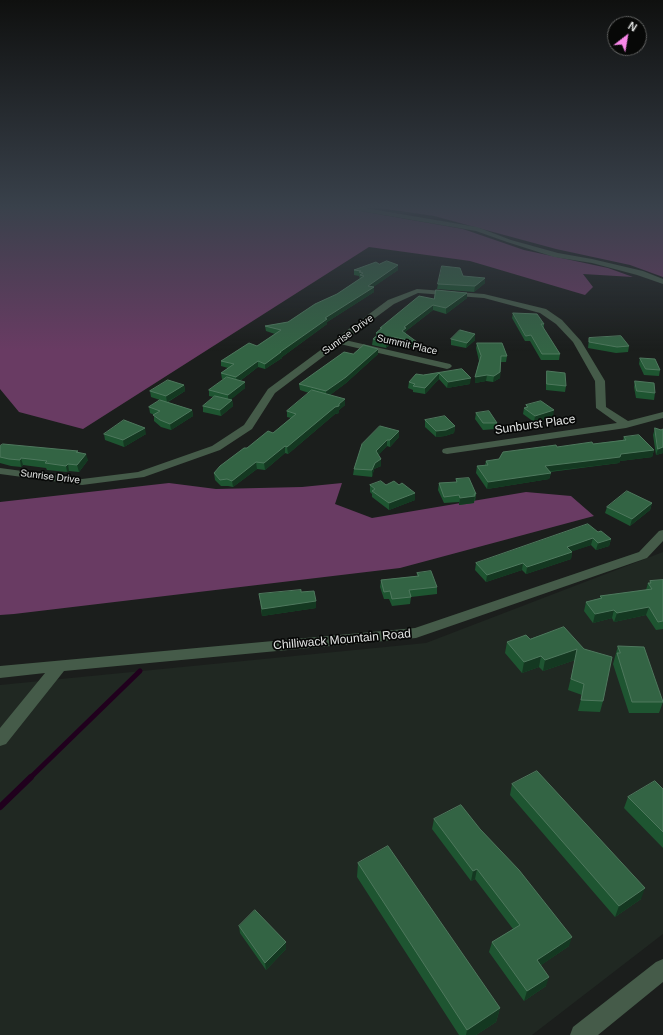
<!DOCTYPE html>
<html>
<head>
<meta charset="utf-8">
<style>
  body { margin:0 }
  #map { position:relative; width:663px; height:1035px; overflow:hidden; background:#1b1e1c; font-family:Helvetica,sans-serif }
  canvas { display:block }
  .north { position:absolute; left:607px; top:16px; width:40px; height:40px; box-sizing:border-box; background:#070807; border:1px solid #5f605f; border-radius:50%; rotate:31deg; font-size:11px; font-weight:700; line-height:16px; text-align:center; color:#e2e4e3 }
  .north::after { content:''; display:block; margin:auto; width:14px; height:18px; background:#f987e9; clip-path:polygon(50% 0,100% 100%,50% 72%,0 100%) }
</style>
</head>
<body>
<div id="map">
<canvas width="663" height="1035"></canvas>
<div class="north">N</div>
</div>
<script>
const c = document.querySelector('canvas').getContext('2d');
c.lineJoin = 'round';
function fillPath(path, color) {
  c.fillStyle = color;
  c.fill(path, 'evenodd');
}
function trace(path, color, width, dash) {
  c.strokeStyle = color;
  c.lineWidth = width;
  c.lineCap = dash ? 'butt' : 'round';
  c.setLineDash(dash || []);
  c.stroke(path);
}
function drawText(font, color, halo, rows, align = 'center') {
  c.font = font + ' Helvetica,sans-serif';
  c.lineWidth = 3.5;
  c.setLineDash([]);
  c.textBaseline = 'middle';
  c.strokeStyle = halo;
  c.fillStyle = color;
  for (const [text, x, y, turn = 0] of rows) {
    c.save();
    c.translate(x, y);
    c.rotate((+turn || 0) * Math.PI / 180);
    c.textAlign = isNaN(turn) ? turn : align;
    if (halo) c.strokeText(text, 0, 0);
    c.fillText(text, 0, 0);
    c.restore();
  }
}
const built = new Path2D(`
  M 663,552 L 663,934 L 532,1035 L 0,1035 L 0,685 L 426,643 Z`);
const forest = new Path2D(`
  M 0,206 L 332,206 L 463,229 L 524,250 L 608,268 L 633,277 L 583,274 L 593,287 L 585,295 L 470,261 L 369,247 L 83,429 L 19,412 L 0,389 Z
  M 365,206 L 663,206 L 663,277 L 630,265 L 556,249 L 434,216 Z
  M 169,483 L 216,489 L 302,487 L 342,483 L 335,504 L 372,518 L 526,492 L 571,496 L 594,516 L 400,568 L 14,614 L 0,615 L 0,502 Z`);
const streamFar1 = new Path2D(`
  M 30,778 L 140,671`);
const stream = new Path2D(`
  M 0,807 L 31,777`);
const street = new Path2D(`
  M 340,206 L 354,206 L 477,227 L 511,240 L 558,253 L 592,259 L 643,271 L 663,279 L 663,284 L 637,275 L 592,263 L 554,257 L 507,242 L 476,231 L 343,208 Z
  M 417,289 L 484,294 L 546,309 L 562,320 L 581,341 L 605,381 L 606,407 L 628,421 L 663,412 L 663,418 L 626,428 L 447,454 L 443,453 L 442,451 L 443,449 L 447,448 L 617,423 L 596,408 L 595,381 L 573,342 L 556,324 L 540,313 L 484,298 L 418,293 L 394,304 L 345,340 L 450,364 L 452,366 L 450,368 L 447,369 L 340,344 L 275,393 L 252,429 L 220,450 L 144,477 L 82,485 L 0,474 L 0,468 L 82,479 L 138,472 L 212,446 L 244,425 L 268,389 L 388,300 Z
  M 663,530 L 663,541 L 647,558 L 416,638 L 64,671 L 6,744 L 0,746 L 0,728 L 45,673 L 0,678 L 0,666 L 415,628 L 639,552 L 659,531 Z
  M 663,959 L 663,982 L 598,1035 L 570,1035 L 573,1027 L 656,962 Z`);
const wall = new Path2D(`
  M 354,270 L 398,270 L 373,287 L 374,292 L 327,322 L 327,324 L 282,357 L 282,358 L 265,369 L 258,367 L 240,381 L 245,388 L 231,399 L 232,400 L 233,406 L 221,416 L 203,412 L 203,406 L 214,397 L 209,396 L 209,390 L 224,379 L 222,379 L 221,373 L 228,368 L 221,366 L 221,361 L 257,346 L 275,334 L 266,331 L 265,326 L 288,322 L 337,294 L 360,279 L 359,276 L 354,275 Z
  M 463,276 L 485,283 L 474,292 L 437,289 L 438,284 Z
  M 467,293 L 467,298 L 446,314 L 433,310 L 406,331 L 405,334 L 417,342 L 416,348 L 393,342 L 386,348 L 372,345 L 373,339 L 376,336 L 376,333 L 380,329 L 380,328 L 434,299 Z
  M 513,313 L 544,324 L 544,329 L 560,354 L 559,360 L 541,360 L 530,341 L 525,341 L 512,318 Z
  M 589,338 L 629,346 L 628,352 L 616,353 L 588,348 Z
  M 451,339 L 475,340 L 466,348 L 451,345 Z
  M 477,343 L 507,356 L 506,362 L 501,362 L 500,378 L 493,382 L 486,381 L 475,383 L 475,377 L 479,361 L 476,348 Z
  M 353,354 L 378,354 L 346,383 L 330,395 L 345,405 L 339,410 L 339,413 L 335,414 L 288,454 L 285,453 L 265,470 L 257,469 L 233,487 L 228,486 L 221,486 L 215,480 L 214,473 L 247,448 L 273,433 L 291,418 L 287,417 L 287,411 L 309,393 L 300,390 L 299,384 Z
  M 640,358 L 660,370 L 659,376 L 644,375 L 639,364 Z
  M 462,369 L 470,384 L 447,388 L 439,379 L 425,394 L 413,392 L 413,390 L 408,388 L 409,382 L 423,375 Z
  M 547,371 L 566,386 L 565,392 L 546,390 L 546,377 Z
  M 635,381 L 655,393 L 654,400 L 636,398 L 634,387 Z
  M 184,385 L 185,391 L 168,402 L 192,410 L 193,416 L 171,430 L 161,427 L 154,421 L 154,415 L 150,413 L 149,407 L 160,400 L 151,397 L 150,391 Z
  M 526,405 L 553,417 L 534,422 L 523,414 L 524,408 L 526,407 Z
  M 476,413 L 497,423 L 496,429 L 483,430 L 475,419 Z
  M 425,420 L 455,426 L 454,433 L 445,436 L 436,437 L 425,427 Z
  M 655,428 L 661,430 L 663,429 L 663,453 L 656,455 L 653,435 Z
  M 104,434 L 146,434 L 124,447 L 105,440 Z
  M 399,437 L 390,447 L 387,446 L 378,455 L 381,466 L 374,469 L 372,477 L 353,475 L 354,469 L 362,444 Z
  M 624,437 L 654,450 L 652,457 L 620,461 L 619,463 L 550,472 L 551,473 L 549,479 L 487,489 L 476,473 L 477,466 L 485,465 L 486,461 L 499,459 L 557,447 L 593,444 L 623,440 Z
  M 0,446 L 78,452 L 88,460 L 79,472 L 69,471 L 67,472 L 47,470 L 46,468 L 23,465 L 21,467 L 11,466 L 0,463 Z
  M 456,479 L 476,494 L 475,501 L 474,501 L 474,503 L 459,505 L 459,502 L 444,503 L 438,490 L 439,483 L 456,482 Z
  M 370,485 L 386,485 L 415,500 L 389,510 L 372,497 L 372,494 L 370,492 Z
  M 652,503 L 650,510 L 630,526 L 605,513 L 607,507 Z
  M 598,532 L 611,539 L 609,546 L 596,550 L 591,545 L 572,551 L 571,559 L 526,574 L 522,570 L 486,582 L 475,570 L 476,563 Z
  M 417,573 L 437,587 L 437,594 L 411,597 L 410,604 L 392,606 L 389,599 L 384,599 L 380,587 L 381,580 L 417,576 Z
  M 663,580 L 663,629 L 656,630 L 646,615 L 614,622 L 612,618 L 593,623 L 584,611 L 586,602 L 600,598 L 600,596 L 646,590 L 648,583 L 650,583 L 650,581 Z
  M 301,592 L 316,601 L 316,608 L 262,616 L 260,601 L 259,594 Z
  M 564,627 L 603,701 L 600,712 L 578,711 L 582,695 L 568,690 L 575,660 L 543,671 L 539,667 L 522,673 L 505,653 L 507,642 L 530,639 Z
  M 618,646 L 663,702 L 659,713 L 629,713 L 613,664 Z
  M 512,784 L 641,899 L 615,917 L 510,795 Z
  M 663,789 L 663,848 L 624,808 L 628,797 Z
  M 434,819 L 569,946 L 541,965 L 546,986 L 524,1001 L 489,952 L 492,942 L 513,929 L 475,879 L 471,881 L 432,829 Z
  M 358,863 L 500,1008 L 496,1022 L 476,1035 L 459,1035 L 357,877 Z
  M 239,926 L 286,942 L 286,949 L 266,970 L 240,933 Z`);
const shadedWall = new Path2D(`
  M 398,265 L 398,270 L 369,290 L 374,287 L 374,292 L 327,322 L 327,324 L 282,357 L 282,358 L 265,369 L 265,364 L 368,286 Z
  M 485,278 L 485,283 L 474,292 L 475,286 Z
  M 467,293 L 467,298 L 446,314 L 446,308 Z
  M 433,305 L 433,310 L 406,331 L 406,334 L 401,337 L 402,331 L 404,327 Z
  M 475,334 L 475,340 L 466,348 L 467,343 Z
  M 393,337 L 393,342 L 386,348 L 386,342 Z
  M 378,349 L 378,354 L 346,383 L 326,398 L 326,391 Z
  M 258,361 L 258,367 L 237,383 L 236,377 Z
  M 500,372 L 500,378 L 493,382 L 494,376 Z
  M 439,373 L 439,379 L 425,394 L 425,388 Z
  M 487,375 L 486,381 L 475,383 L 475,377 Z
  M 471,378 L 470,384 L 447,388 L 448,382 Z
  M 245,382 L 245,388 L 228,402 L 228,395 Z
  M 184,385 L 185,391 L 167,402 L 166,396 Z
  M 345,399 L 345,405 L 339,410 L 339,413 L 335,414 L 288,454 L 287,447 Z
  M 232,400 L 233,406 L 221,416 L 220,410 Z
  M 192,410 L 193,416 L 171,430 L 170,424 Z
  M 554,410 L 553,417 L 534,422 L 535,416 Z
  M 455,426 L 454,433 L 445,436 L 436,437 L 436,431 Z
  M 145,428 L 146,434 L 124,447 L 123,440 Z
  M 399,431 L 399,437 L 390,447 L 390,440 Z
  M 387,440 L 387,446 L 376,458 L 376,451 Z
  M 285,446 L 285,453 L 265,470 L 264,463 Z
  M 663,447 L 663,453 L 656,455 L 658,449 Z
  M 654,450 L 652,457 L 620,461 L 619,463 L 544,472 L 545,466 L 621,454 Z
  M 86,454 L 88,460 L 79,472 L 77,465 Z
  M 21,458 L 23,465 L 21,467 L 20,460 Z
  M 381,459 L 381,466 L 374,469 L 372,477 L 372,470 L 375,463 Z
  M 256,462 L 257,469 L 233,487 L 232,481 Z
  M 68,464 L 69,471 L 67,472 L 66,466 Z
  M 551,473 L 549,479 L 487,489 L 488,482 Z
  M 415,493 L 415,500 L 389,510 L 389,503 Z
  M 475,496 L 474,503 L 459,505 L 460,498 Z
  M 652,503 L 650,510 L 630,526 L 632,519 Z
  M 593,538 L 591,545 L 565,554 L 567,547 Z
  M 611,539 L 609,546 L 596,550 L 598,543 Z
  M 572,552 L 571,559 L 526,574 L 527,567 Z
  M 523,563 L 522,570 L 486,582 L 487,575 Z
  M 316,601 L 316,608 L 262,616 L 262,609 Z
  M 649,607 L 646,615 L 614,622 L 617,613 Z
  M 614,610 L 612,618 L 593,623 L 595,614 Z
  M 577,649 L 575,660 L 543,671 L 545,660 Z
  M 541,656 L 539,667 L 522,673 L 524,662 Z
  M 477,869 L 475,879 L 471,881 L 473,871 Z
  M 645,888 L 641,899 L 615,917 L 619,906 Z
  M 572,937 L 569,946 L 534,970 L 537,960 Z
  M 286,942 L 286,949 L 266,970 L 265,963 Z
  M 549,977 L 546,986 L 524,1001 L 527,991 Z
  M 500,1008 L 496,1022 L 476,1035 L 466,1035 L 467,1030 Z`);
const building = new Path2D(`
  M 387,261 L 398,265 L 368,286 L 374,287 L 325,318 L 327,319 L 280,352 L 281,352 L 265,364 L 258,361 L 236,377 L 221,373 L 234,364 L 221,361 L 249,343 L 257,346 L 281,330 L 265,326 L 288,322 L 315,304 L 337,294 L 364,276 L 360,275 L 363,273 L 359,272 L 361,271 L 354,270 L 376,262 L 379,264 Z
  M 442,266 L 460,268 L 463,276 L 485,278 L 475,286 L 438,284 Z
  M 436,290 L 467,293 L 446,308 L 433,305 L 404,327 L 406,328 L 402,331 L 417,342 L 393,337 L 386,342 L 373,339 L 380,333 L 376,333 L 382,328 L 380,328 L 419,296 L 434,299 Z
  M 513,313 L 537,314 L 544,324 L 541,324 L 560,354 L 542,354 L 531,335 L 526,336 Z
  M 460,330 L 475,334 L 467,343 L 451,339 Z
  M 621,336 L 629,346 L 617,347 L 589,342 L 589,338 Z
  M 477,343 L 502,343 L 507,356 L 501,356 L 500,372 L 494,376 L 487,375 L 475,377 L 481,356 Z
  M 364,345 L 378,349 L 346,377 L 326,391 L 299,384 L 344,352 L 353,354 Z
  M 640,358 L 655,359 L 660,370 L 646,369 Z
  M 462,369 L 471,378 L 448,382 L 439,373 L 425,388 L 413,386 L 415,384 L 409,382 L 416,374 L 423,375 Z
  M 547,371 L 565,373 L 566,386 L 547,384 Z
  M 227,377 L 245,382 L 228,395 L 209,390 Z
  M 168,380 L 184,385 L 166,396 L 150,391 Z
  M 635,381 L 654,383 L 655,393 L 637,391 Z
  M 312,390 L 345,399 L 339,404 L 339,406 L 335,407 L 287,447 L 285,446 L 264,463 L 256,462 L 232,481 L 227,479 L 220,480 L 214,473 L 220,466 L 244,448 L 247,448 L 268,431 L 273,433 L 296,414 L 287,411 Z
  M 215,396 L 232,400 L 220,410 L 203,406 Z
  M 160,400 L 192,410 L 170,424 L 160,420 L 153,415 L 160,411 L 149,407 Z
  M 541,401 L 554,410 L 535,416 L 524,408 L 528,407 L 526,405 Z
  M 489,411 L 497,423 L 483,423 L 476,413 Z
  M 445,416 L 455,426 L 446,430 L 436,431 L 425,420 Z
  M 124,420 L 145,428 L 123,440 L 104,434 Z
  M 380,426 L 399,431 L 390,440 L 387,440 L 376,451 L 381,459 L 375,463 L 372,470 L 354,469 L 362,444 Z
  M 655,428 L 661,430 L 663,429 L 663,447 L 658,449 Z
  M 639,435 L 654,450 L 621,454 L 620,457 L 545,466 L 551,473 L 488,482 L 477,466 L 488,465 L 486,461 L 499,459 L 503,452 L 556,445 L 557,447 L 592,442 L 593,444 L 626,440 L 624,437 Z
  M 3,444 L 78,451 L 76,452 L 86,454 L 77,465 L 68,464 L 66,466 L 45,463 L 47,461 L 21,458 L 20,460 L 9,459 L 0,457 L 0,446 Z
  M 469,478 L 476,494 L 474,494 L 475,496 L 460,498 L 459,495 L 444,497 L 439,483 L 457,482 L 456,479 Z
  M 381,481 L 386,485 L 394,481 L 399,485 L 402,483 L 415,493 L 389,503 L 372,491 L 375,489 L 370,485 Z
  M 627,491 L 652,503 L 632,519 L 607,507 Z
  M 588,524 L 598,532 L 601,531 L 611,539 L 598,543 L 593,538 L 567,547 L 572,552 L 527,567 L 523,563 L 487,575 L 476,563 Z
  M 431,571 L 437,587 L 409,590 L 411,597 L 392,599 L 390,591 L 384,592 L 381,580 L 419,576 L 417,573 Z
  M 663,580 L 663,621 L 658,622 L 649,607 L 617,613 L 614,610 L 595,614 L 586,602 L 602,598 L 600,596 L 652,589 L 648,583 L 651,583 L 650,581 Z
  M 301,590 L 301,592 L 314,591 L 316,601 L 262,609 L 259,594 Z
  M 564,627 L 584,649 L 612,657 L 603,701 L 581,700 L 584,684 L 571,679 L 577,649 L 545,660 L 541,656 L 524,662 L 507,642 L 526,635 L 530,639 Z
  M 618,646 L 644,647 L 663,702 L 632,702 L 617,653 L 620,653 Z
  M 537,771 L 645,888 L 619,906 L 512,784 Z
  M 655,781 L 663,789 L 663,832 L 628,797 Z
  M 461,805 L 480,829 L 519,870 L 572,937 L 537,960 L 549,977 L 527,991 L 492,942 L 520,925 L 477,869 L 473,871 L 434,819 Z
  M 388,846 L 500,1008 L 467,1030 L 358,863 Z
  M 255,910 L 286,942 L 265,963 L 239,926 Z`);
const farStreetnames = [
  ["Sunrise Drive",348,335,-36],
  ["Summit Place",407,345,13],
  ["Sunrise Drive",50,477,7]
];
const streetNames = [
  ["Sunburst Place",535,425,-8],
  ["Chilliwack Mountain Road",342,640,-5]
];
fillPath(built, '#202822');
fillPath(forest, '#693b63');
trace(streamFar1, '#20001d', 5);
trace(stream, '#20001d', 6);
fillPath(street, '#455b49');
fillPath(wall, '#1e5531');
fillPath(shadedWall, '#143821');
fillPath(building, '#336444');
trace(building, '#4e785d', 1);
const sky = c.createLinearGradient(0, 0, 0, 351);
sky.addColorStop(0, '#0f100f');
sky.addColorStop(0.59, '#39414b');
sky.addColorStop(1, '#39414b00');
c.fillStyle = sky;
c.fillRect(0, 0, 663, 351);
drawText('10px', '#e2e4e3', '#070807', farStreetnames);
drawText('12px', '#e2e4e3', '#070807', streetNames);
</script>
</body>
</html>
